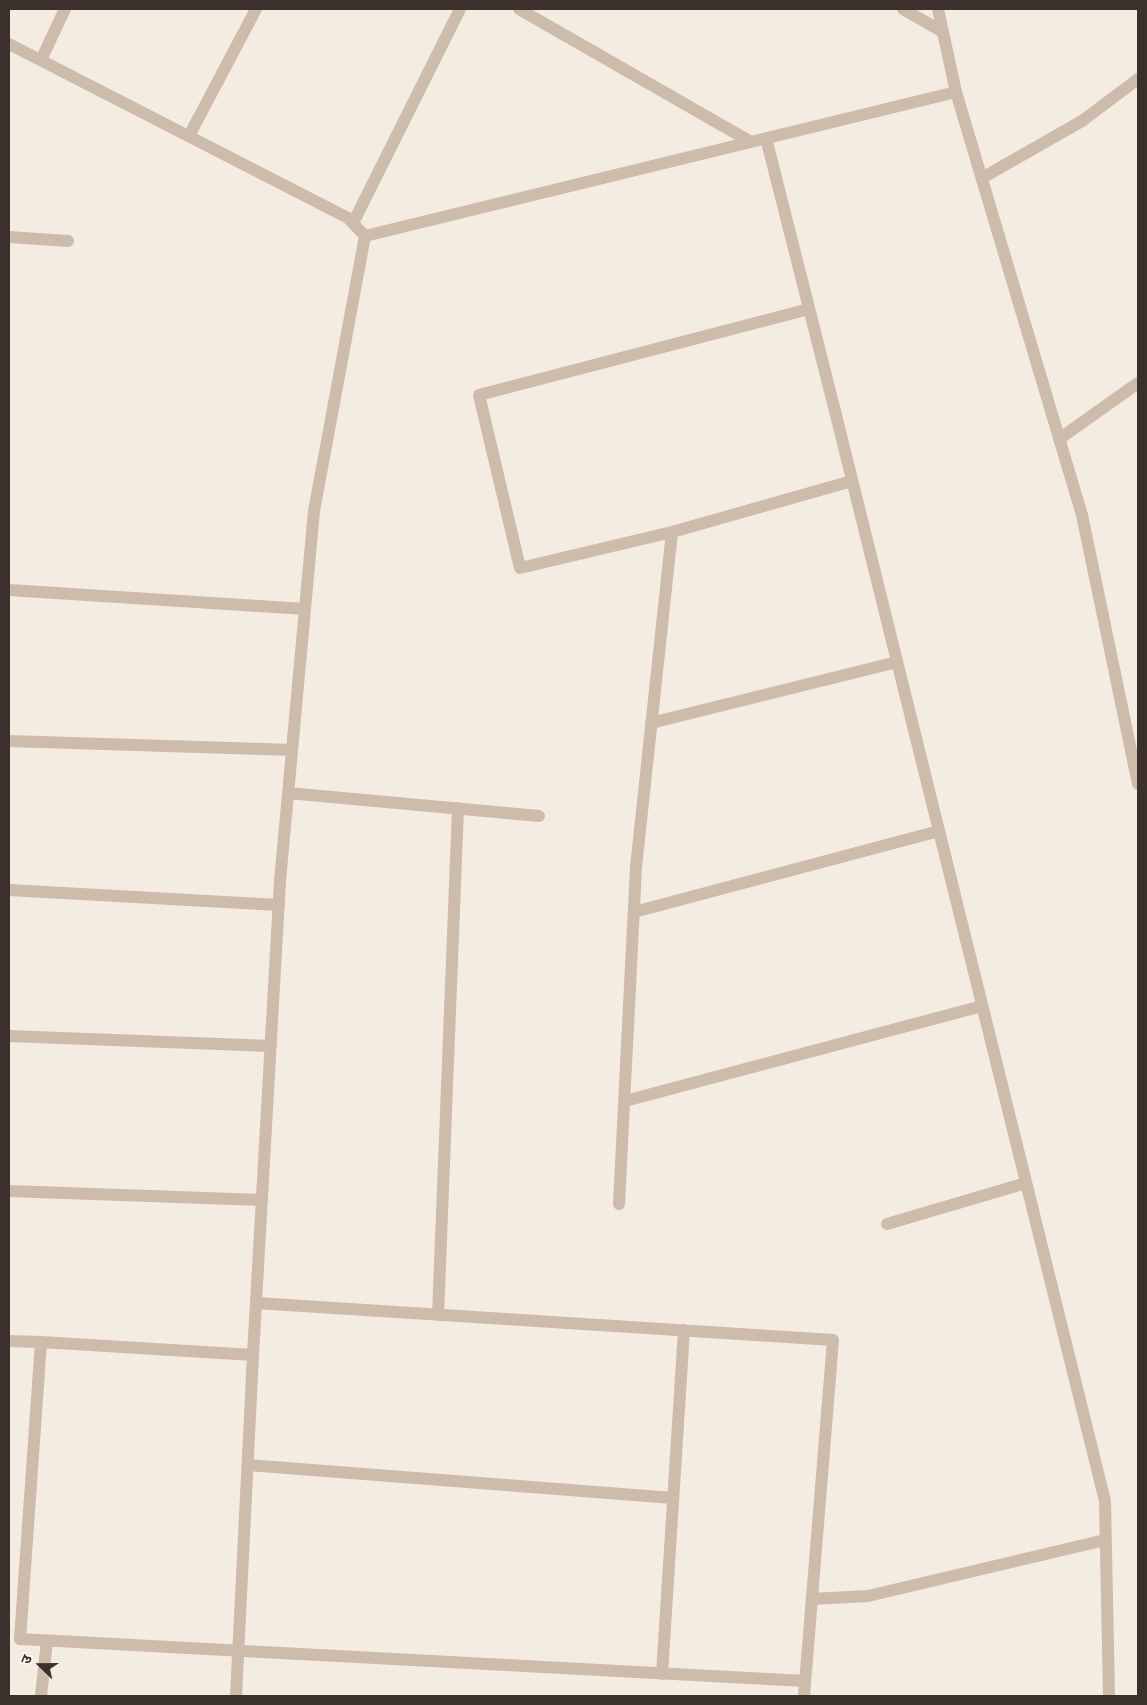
<!DOCTYPE html>
<html>
<head>
<meta charset="utf-8">
<style>
  body { margin:0 }
  #map { position:relative; width:1147px; height:1705px; overflow:hidden; background:#f4ebe1; font-family:"Noto Sans","Noto Sans Devanagari",sans-serif }
  canvas { display:block }
  .frame { position:absolute; inset:0; border:10px solid #3b302b; pointer-events:none }
  .north { position:absolute; left:15px; top:1640px; width:50px; height:50px; -webkit-text-stroke:4px #fbf5ee; paint-order:stroke; rotate:292deg; font-size:14px; font-weight:700; line-height:20px; text-align:center; color:#3b302b }
  .north::after { content:''; display:block; margin:auto; width:18px; height:22px; background:#3b302b; clip-path:polygon(50% 0,100% 100%,50% 72%,0 100%) }
</style>
</head>
<body>
<div id="map">
<canvas width="1147" height="1705"></canvas>
<div class="frame"></div>
<div class="north">उ</div>
</div>
<script>
const c = document.querySelector('canvas').getContext('2d');
c.lineJoin = 'round';
function trace(path, color, width, dash) {
  c.strokeStyle = color;
  c.lineWidth = width;
  c.lineCap = dash ? 'butt' : 'round';
  c.setLineDash(dash || []);
  c.stroke(path);
}
const minor = new Path2D(`
  M 519,9 L 751,142
  M 903,9 L 943,32
  M 938,9 L 956,92 L 1082,515 L 1138,784
  M 9,44 L 348,218 L 365,236
  M 41,60 L 65,9
  M 189,136 L 256,9
  M 766,138 L 836,415 L 1105,1501 L 1109,1696
  M 982,178 L 1082,121 L 1138,79
  M 353,223 L 460,9
  M 9,237 L 68,241
  M 809,309 L 479,395 L 520,568 L 672,532 L 852,481
  M 1059,439 L 1138,383
  M 9,590 L 305,609
  M 651,723 L 897,662
  M 9,741 L 292,750
  M 288,793 L 539,816
  M 9,890 L 279,905
  M 634,912 L 939,831
  M 9,1036 L 271,1046
  M 625,1101 L 982,1006
  M 9,1191 L 262,1200
  M 619,1204 L 636,867 L 672,532
  M 887,1224 L 1026,1183
  M 256,1303 L 833,1340 L 804,1696
  M 438,1315 L 458,808
  M 9,1341 L 41,1342
  M 253,1355 L 41,1342 L 20,1639 L 805,1681
  M 248,1465 L 673,1498
  M 812,1599 L 868,1596 L 1105,1540
  M 662,1674 L 684,1330
  M 41,1696 L 47,1641
  M 236,1696 L 253,1355 L 280,881 L 314,511 L 365,236 L 956,92`);
trace(minor, '#cdbbac', 12);
</script>
</body>
</html>
